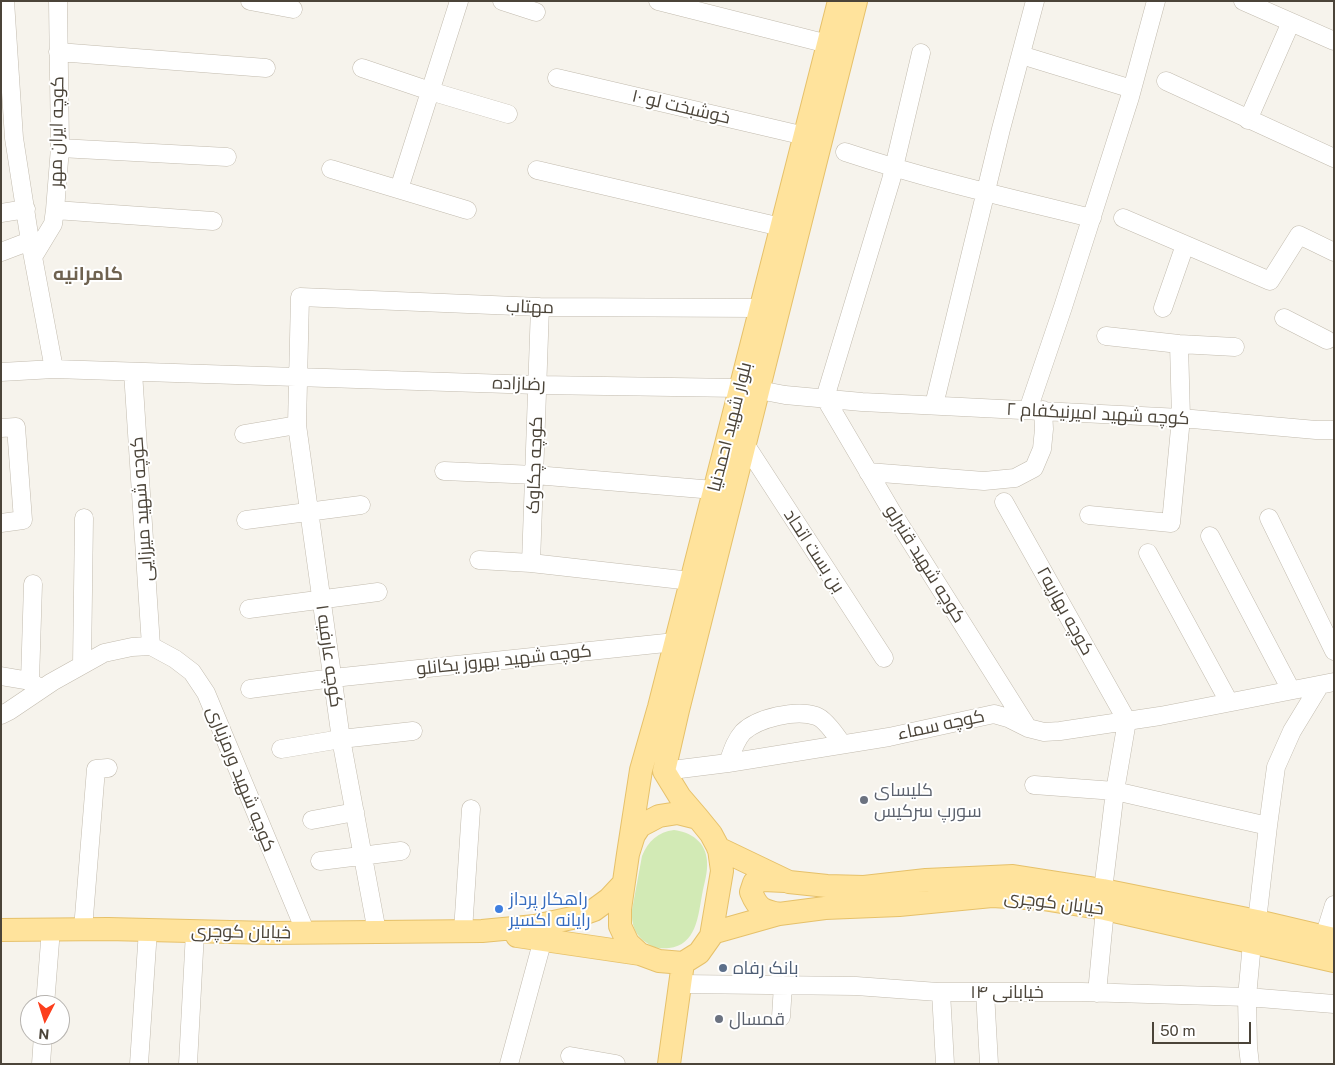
<!DOCTYPE html>
<html>
<head>
<meta charset="utf-8">
<style>
  body { margin:0 }
  #map { position:relative; width:1335px; height:1065px; overflow:hidden; background:#f6f3ec; font-family:"Public Sans",sans-serif }
  canvas { display:block }
  .frame { position:absolute; inset:0; border:2px solid #4b4439; pointer-events:none }
  .north { position:absolute; left:20px; top:995px; width:50px; height:50px; box-sizing:border-box; background:#fff; border:1px solid #b7b4b0; border-radius:50%; rotate:185deg; font-size:14px; font-weight:700; line-height:20px; text-align:center; color:#4b4439 }
  .north::after { content:''; display:block; margin:auto; width:18px; height:22px; background:#fc3f1d; clip-path:polygon(50% 0,100% 100%,50% 72%,0 100%) }
  .scale { position:absolute; left:1152px; top:1022px; width:99px; height:22px; box-sizing:border-box; border:2px solid #4b4439; border-top:0; padding-left:6px; font-size:15px; line-height:18px; white-space:nowrap; color:#4b4439; -webkit-text-stroke:4px #fff; paint-order:stroke }
</style>
</head>
<body>
<div id="map">
<canvas width="1335" height="1065"></canvas>
<div class="frame"></div>
<div class="north">N</div>
<div class="scale">50 m</div>
</div>
<script>
const c = document.querySelector('canvas').getContext('2d');
c.lineJoin = 'round';
function fillPath(path, color) {
  c.fillStyle = color;
  c.fill(path, 'evenodd');
}
function trace(path, color, width, dash) {
  c.strokeStyle = color;
  c.lineWidth = width;
  c.lineCap = dash ? 'butt' : 'round';
  c.setLineDash(dash || []);
  c.stroke(path);
}
function drawText(font, color, halo, rows, align = 'center') {
  c.font = font + ' "Public Sans",Cairo,sans-serif';
  c.lineWidth = 4;
  c.setLineDash([]);
  c.textBaseline = 'middle';
  c.strokeStyle = halo;
  c.fillStyle = color;
  for (const [text, x, y, turn = 0] of rows) {
    c.save();
    c.translate(x, y);
    c.rotate((+turn || 0) * Math.PI / 180);
    c.textAlign = isNaN(turn) ? turn : align;
    if (halo) c.strokeText(text, 0, 0);
    c.fillText(text, 0, 0);
    c.restore();
  }
}
const green = new Path2D(`
  M 674,830 C 691,832 706,842 707,861 C 708,872 704,884 702,895 C 698,917 696,945 669,948 C 661,949 653,948 647,943 C 635,936 631,924 632,910 L 642,856 C 648,841 658,832 674,830 Z`);
const minor = new Path2D(`
  M 5,1 L 14,138 L 30,241 L 54,369
  M 250,1 L 293,9
  M 502,1 L 536,12
  M 658,1 L 828,44
  M 1243,1 L 1334,41
  M 58,52 L 266,68
  M 921,53 L 891,180 L 825,398 L 892,512 L 1028,728
  M 1021,55 L 1132,89
  M 362,68 L 430,91 L 508,114
  M 557,78 L 805,136
  M 1166,81 L 1334,158
  M 1248,120 L 1291,22
  M 60,148 L 227,157
  M 845,152 C 926,179 1009,198 1092,218
  M 331,169 L 467,210
  M 537,170 L 781,227
  M 399,189 L 459,1
  M 55,210 L 213,221
  M 1,213 L 26,209
  M 1123,218 L 1270,281 L 1299,235 L 1334,252
  M 1,252 L 30,241
  M 33,257 L 53,224 L 55,210 L 60,148 L 58,1
  M 1163,308 L 1185,245
  M 1284,318 L 1327,340
  M 1106,336 L 1179,344 L 1235,347
  M 1,372 L 54,369 L 538,385 L 740,388
  M 133,372 L 151,646
  M 759,390 L 785,395 L 862,402 L 1181,418 L 1316,430 L 1334,430
  M 934,405 L 1001,129 L 1035,1
  M 1028,410 L 1063,307 L 1130,97 L 1156,1
  M 1,428 L 16,427 L 23,520 L 1,523
  M 244,434 L 297,425
  M 745,444 L 884,658
  M 444,471 L 535,475 L 714,490
  M 868,472 L 984,481 L 1015,478 L 1034,468 L 1042,449 L 1044,429 L 1043,410
  M 1004,502 L 1127,721 L 1115,791 L 1103,890
  M 1089,515 L 1171,523 L 1181,418 L 1179,344
  M 1269,518 L 1334,651
  M 246,520 L 361,505
  M 1210,536 L 1291,690
  M 1148,553 L 1229,702
  M 479,560 L 531,563 L 691,581
  M 531,563 L 540,307
  M 249,609 L 378,592
  M 82,665 L 84,518
  M 1,676 L 30,681 L 38,687
  M 30,681 L 33,584
  M 250,689 L 333,678 L 675,642
  M 1,715 L 9,711 L 52,682 L 104,653 L 132,647 L 151,646 L 175,659 L 192,672 L 206,693 L 306,933
  M 281,749 L 341,739 L 413,731
  M 728,763 C 732,752 735,741 743,732 C 758,718 796,709 816,716 C 825,719 836,735 842,744
  M 664,771 L 728,763 L 889,737 L 994,714 L 1008,718 L 1028,728 L 1044,732 L 1060,731 L 1160,716 L 1334,682
  M 1034,785 L 1115,791 L 1268,826
  M 312,820 L 355,812
  M 320,861 L 401,851
  M 1257,921 L 1268,826 L 1276,767 L 1292,731 L 1320,685
  M 83,929 L 96,769 L 108,768
  M 463,931 L 471,809
  M 377,932 L 341,739 L 297,425 L 300,297 L 540,307 L 761,308
  M 1324,937 L 1334,905
  M 680,984 L 856,986 L 938,992 L 1082,992 L 1247,997 L 1334,1004
  M 941,992 L 945,1064
  M 985,992 L 989,1064
  M 1097,993 L 1105,909
  M 45,1005 L 51,929
  M 781,1017 L 783,985
  M 570,1056 L 616,1064
  M 41,1064 L 43,1035
  M 139,1064 L 148,930
  M 188,1064 L 195,932
  M 509,1064 L 543,939
  M 1250,1064 L 1248,1047 L 1247,997 L 1252,943`);
const major = new Path2D(`
  M 698,818 L 680,797 L 664,771 L 678,710 L 856,1
  M 718,848 L 789,882 L 827,886 L 864,887 L 926,880 L 1013,876 L 1103,890 L 1257,921 L 1334,939
  M 628,854 L 634,835 L 640,826 L 659,816 L 678,813 L 698,818 L 711,834 L 719,849 L 722,871 L 711,936 L 699,953 L 683,963 L 659,961 L 640,954 L 628,943 L 620,926 L 620,909 L 628,854 L 641,770 L 659,707 L 839,1
  M 779,914 C 762,910 758,909 751,892 L 754,883 L 763,880 L 785,881
  M 1,930 L 108,929 L 271,933 L 482,931 L 535,926 L 572,918 L 594,910 L 609,899 L 623,884
  M 712,933 L 779,914 L 825,908 L 899,905 L 992,896 L 1043,899 L 1105,909 L 1334,961
  M 517,936 L 640,954
  M 669,1064 L 683,963`);
const markers = [
  [864,800,5,"#6b7280"],
  [499,909,5,"#3f7fe0"],
  [723,968,5,"#5c6f8a"],
  [719,1019,5,"#6b7280"]
];
const streetNames = [
  ["خوشبخت لو ۱۰",681,107,13],
  ["کوچه ایران مهر",57,132,-89],
  ["مهتاب",530,307,2],
  ["رضازاده",519,384,2],
  ["کوچه شهید امیرنیکفام ۲",1098,414,3],
  ["بلوار شهید احمدنیا",730,427,-76],
  ["کوچه چکاوک",535,465,-88],
  ["کوچه شهید میرزایی",142,509,-94],
  ["بن بست اتحاد",814,551,57],
  ["کوچه شهید قنبرلو",925,564,58],
  ["کوچه بهاریه۲",1065,611,61],
  ["کوچه عارفیه ۱",329,656,82],
  ["کوچه شهید بهروز یکانلو",504,660,-6],
  ["کوچه سماء",941,725,-12],
  ["کوچه شهید ورمزیاری",241,779,68],
  ["خیابان کوچری",1054,903,7],
  ["خیابان کوچری",241,932,1],
  ["خیابانی ۱۴",1007,992]
];
const worshipNames = [
  ["کلیسای",874,790],
  ["سورپ سرکیس",874,811],
  ["قمسال",729,1019]
];
const shopNames = [
  ["راهکار پرداز",509,899],
  ["رایانه اکسیر",509,920]
];
const serviceNames = [
  ["بانک رفاه",733,968]
];
const neighbourhoodNames = [
  ["کامرانیه",88,274]
];
fillPath(green, '#d2eab5');
trace(minor, '#c2bbae', 19);
trace(major, '#e6c16a', 24);
trace(minor, '#fff', 18);
trace(major, '#ffe39c', 22);
for (const [x, y, r, color] of markers) {
  const dot = new Path2D();
  dot.arc(x, y, r, 0, 2 * Math.PI);
  c.fillStyle = color;
  c.fill(dot);
  trace(dot, '#fff', 2);
}
drawText('18px', '#4b4439', '#fff', streetNames);
drawText('18px', '#5b616d', '#fff', worshipNames, 'left');
drawText('18px', '#366cbe', '#fff', shopNames, 'left');
drawText('18px', '#4e5e75', '#fff', serviceNames, 'left');
drawText('bold 19px', '#6e6250', '#fff', neighbourhoodNames);
</script>
</body>
</html>
